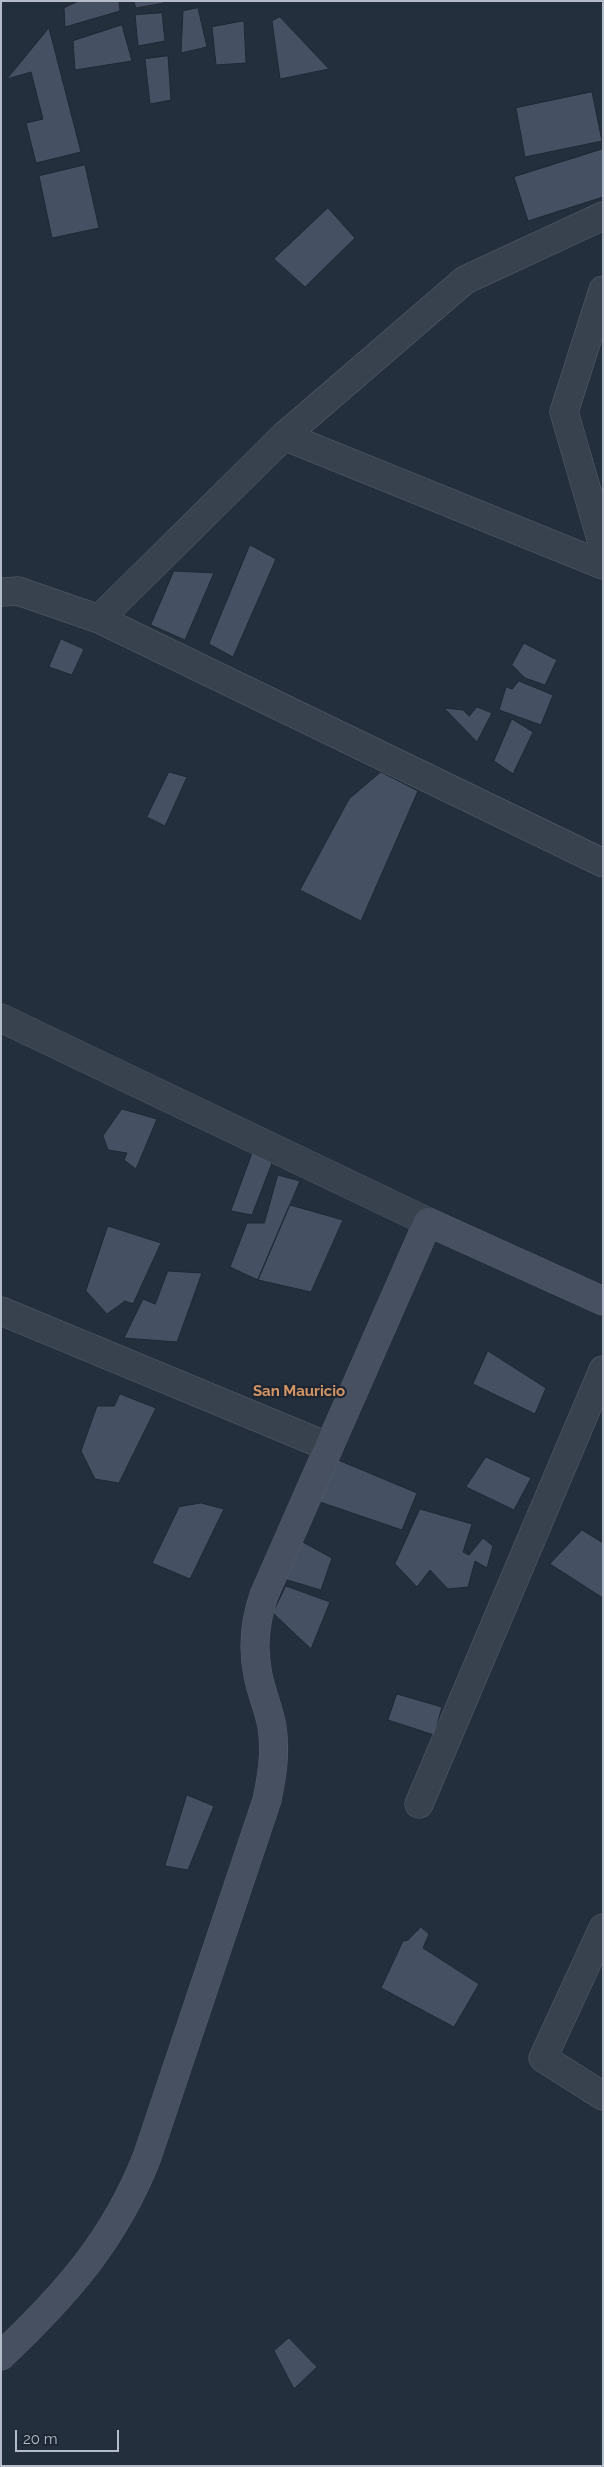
<!DOCTYPE html>
<html>
<head>
<meta charset="utf-8">
<style>
  body { margin:0 }
  #map { position:relative; width:604px; height:2467px; overflow:hidden; background:#242f3e; font-family:Raleway,sans-serif }
  canvas { display:block }
  .frame { position:absolute; inset:0; border:2px solid #b4bcc9; pointer-events:none }
  .scale { position:absolute; left:15px; top:2430px; width:104px; height:22px; box-sizing:border-box; border:2px solid #b4bcc9; border-top:0; padding-left:6px; font-size:15px; line-height:18px; white-space:nowrap; color:#b4bcc9; -webkit-text-stroke:4px #1d2633; paint-order:stroke }
</style>
</head>
<body>
<div id="map">
<canvas width="604" height="2467"></canvas>
<div class="frame"></div>
<div class="scale">20 m</div>
</div>
<script>
const c = document.querySelector('canvas').getContext('2d');
c.lineJoin = 'round';
function fillPath(path, color) {
  c.fillStyle = color;
  c.fill(path, 'evenodd');
}
function trace(path, color, width, dash) {
  c.strokeStyle = color;
  c.lineWidth = width;
  c.lineCap = dash ? 'butt' : 'round';
  c.setLineDash(dash || []);
  c.stroke(path);
}
function drawText(font, color, halo, rows, align = 'center') {
  c.font = font + ' Raleway,sans-serif';
  c.lineWidth = 4.5;
  c.setLineDash([]);
  c.textBaseline = 'middle';
  c.strokeStyle = halo;
  c.fillStyle = color;
  for (const [text, x, y, turn = 0] of rows) {
    c.save();
    c.translate(x, y);
    c.rotate((+turn || 0) * Math.PI / 180);
    c.textAlign = isNaN(turn) ? turn : align;
    if (halo) c.strokeText(text, 0, 0);
    c.fillText(text, 0, 0);
    c.restore();
  }
}
const building = new Path2D(`
  M 79,1 L 119,1 L 120,11 L 65,27 L 64,8 Z
  M 134,1 L 163,1 L 164,3 L 136,8 Z
  M 198,8 L 207,47 L 181,53 L 183,11 Z
  M 162,13 L 165,41 L 138,46 L 135,15 Z
  M 280,17 L 329,69 L 280,79 L 272,21 Z
  M 244,21 L 246,63 L 216,65 L 212,27 Z
  M 122,25 L 132,61 L 75,70 L 73,41 Z
  M 49,28 L 81,152 L 36,163 L 26,123 L 43,119 L 31,72 L 7,79 Z
  M 168,56 L 171,100 L 150,104 L 145,59 Z
  M 592,92 L 602,141 L 525,157 L 516,108 Z
  M 603,149 L 603,197 L 528,221 L 514,177 Z
  M 85,165 L 99,228 L 52,238 L 39,176 Z
  M 328,208 L 355,238 L 305,287 L 274,259 Z
  M 250,545 L 276,559 L 233,657 L 209,644 Z
  M 174,571 L 214,573 L 185,640 L 151,625 Z
  M 61,639 L 84,649 L 72,675 L 49,667 Z
  M 524,643 L 557,660 L 545,685 L 525,678 L 512,665 Z
  M 519,681 L 553,695 L 541,725 L 499,710 L 506,687 L 512,689 Z
  M 477,707 L 492,713 L 477,742 L 444,708 L 463,710 L 469,716 Z
  M 512,719 L 533,732 L 513,774 L 494,761 Z
  M 169,772 L 187,777 L 165,826 L 147,817 Z
  M 381,772 L 418,791 L 361,921 L 300,890 L 349,799 Z
  M 122,1109 L 157,1119 L 136,1169 L 124,1160 L 127,1153 L 108,1150 L 103,1136 Z
  M 253,1151 L 272,1163 L 252,1215 L 231,1211 Z
  M 278,1175 L 300,1181 L 258,1280 L 230,1267 L 247,1223 L 264,1223 Z
  M 290,1205 L 343,1220 L 311,1292 L 258,1280 Z
  M 108,1226 L 161,1243 L 133,1304 L 125,1301 L 107,1314 L 86,1291 Z
  M 168,1271 L 202,1273 L 177,1342 L 124,1338 L 143,1299 L 155,1304 Z
  M 488,1351 L 546,1388 L 535,1414 L 473,1384 Z
  M 120,1394 L 156,1408 L 119,1483 L 95,1479 L 81,1451 L 97,1406 L 114,1406 Z
  M 331,1457 L 417,1493 L 402,1530 L 317,1501 Z
  M 486,1457 L 531,1478 L 514,1510 L 466,1487 Z
  M 201,1503 L 224,1509 L 190,1579 L 152,1563 L 179,1507 Z
  M 420,1509 L 472,1524 L 463,1552 L 469,1555 L 483,1538 L 493,1546 L 487,1568 L 475,1561 L 468,1587 L 448,1589 L 430,1570 L 417,1587 L 395,1564 Z
  M 582,1530 L 603,1543 L 603,1598 L 550,1564 Z
  M 299,1540 L 332,1558 L 321,1590 L 284,1579 Z
  M 286,1586 L 330,1602 L 311,1649 L 273,1613 Z
  M 397,1694 L 442,1707 L 434,1735 L 388,1720 Z
  M 187,1795 L 214,1806 L 188,1870 L 165,1866 Z
  M 421,1927 L 429,1934 L 423,1948 L 479,1984 L 454,2027 L 381,1988 L 403,1941 L 408,1940 Z
  M 289,2338 L 317,2367 L 294,2389 L 274,2351 Z`);
const street = new Path2D(`
  M 603,290 L 564,412 L 603,546
  M 284,436 L 603,565
  M 1,592 L 18,591 L 99,619 L 603,863
  M 99,619 L 284,436 L 465,280 L 603,216
  M 1,1018 L 428,1222
  M 1,1311 L 329,1447
  M 419,1804 L 603,1370
  M 603,1928 L 543,2058 L 603,2096`);
const secondary = new Path2D(`
  M 1,2356 C 65,2295 114,2241 147,2157 L 267,1800 C 272,1776 276,1752 272,1727 C 269,1709 261,1692 258,1675 C 252,1647 255,1621 264,1595 L 428,1222 L 603,1301`);
const neighbourhoodNames = [
  ["San Mauricio",299,1391]
];
fillPath(building, '#455162');
trace(building, '#1f2835', 1);
trace(street, '#565f6c', 29);
trace(secondary, '#565f6c', 29);
trace(street, '#38414e', 28);
trace(secondary, '#465061', 28);
drawText('bold 15px', '#d59563', '#1d2633', neighbourhoodNames);
</script>
</body>
</html>
